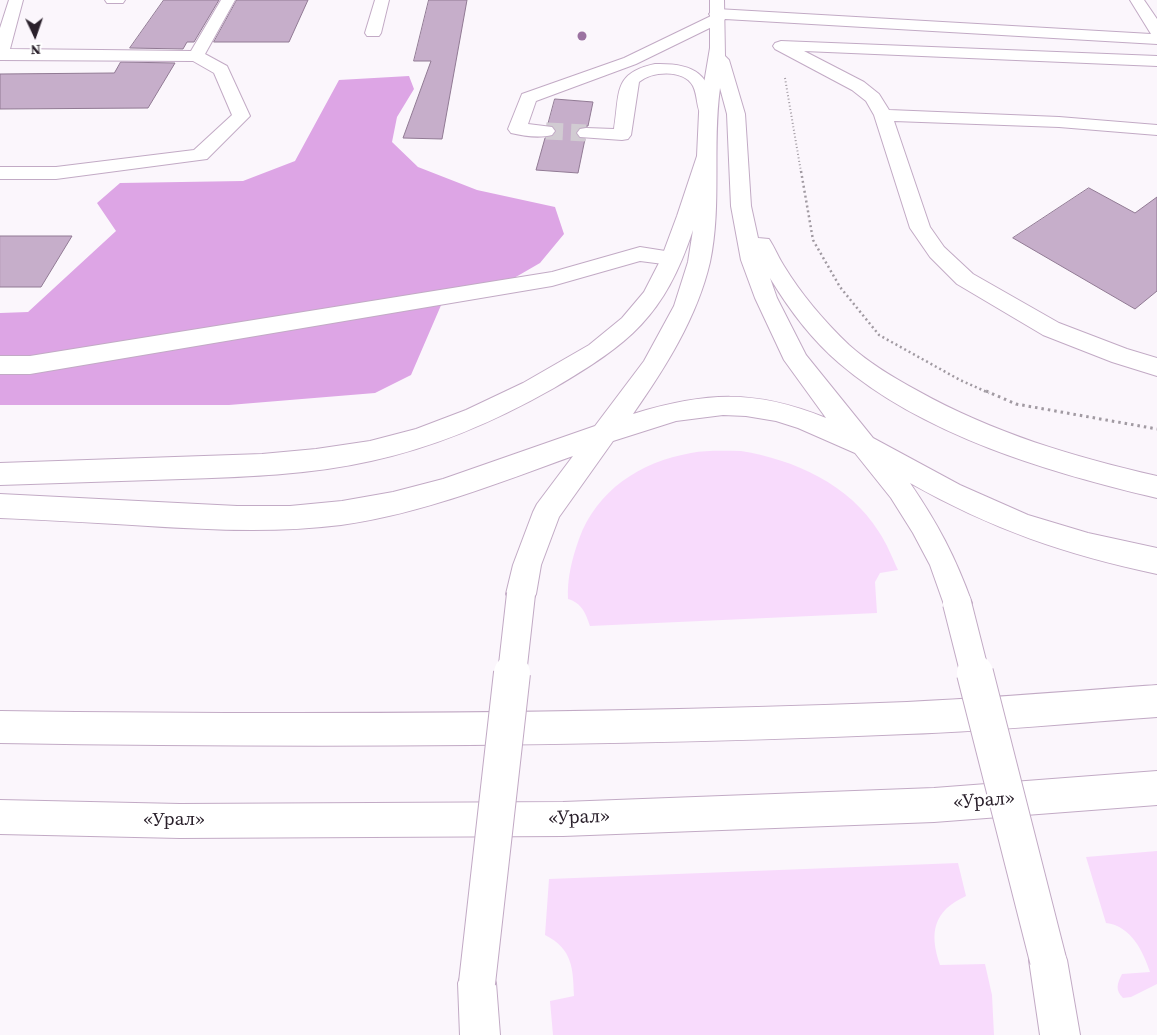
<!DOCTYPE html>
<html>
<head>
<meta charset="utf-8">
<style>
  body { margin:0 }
  #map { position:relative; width:1157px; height:1035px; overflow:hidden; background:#fbf6fc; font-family:"Source Serif 4",serif }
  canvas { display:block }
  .north { position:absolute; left:10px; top:10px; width:50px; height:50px; -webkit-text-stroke:4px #fff; paint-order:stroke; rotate:177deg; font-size:14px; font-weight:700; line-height:20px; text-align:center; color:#2a202b }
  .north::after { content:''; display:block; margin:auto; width:18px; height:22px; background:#2a202b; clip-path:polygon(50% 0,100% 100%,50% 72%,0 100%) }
</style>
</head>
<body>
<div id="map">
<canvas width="1157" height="1035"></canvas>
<div class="north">N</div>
</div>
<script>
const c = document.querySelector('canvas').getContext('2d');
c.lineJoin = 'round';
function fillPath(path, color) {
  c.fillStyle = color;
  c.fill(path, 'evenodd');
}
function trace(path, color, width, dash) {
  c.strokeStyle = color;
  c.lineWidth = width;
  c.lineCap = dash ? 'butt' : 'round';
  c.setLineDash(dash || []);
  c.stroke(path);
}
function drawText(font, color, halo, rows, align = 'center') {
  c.font = font + ' "Source Serif 4",serif';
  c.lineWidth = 5;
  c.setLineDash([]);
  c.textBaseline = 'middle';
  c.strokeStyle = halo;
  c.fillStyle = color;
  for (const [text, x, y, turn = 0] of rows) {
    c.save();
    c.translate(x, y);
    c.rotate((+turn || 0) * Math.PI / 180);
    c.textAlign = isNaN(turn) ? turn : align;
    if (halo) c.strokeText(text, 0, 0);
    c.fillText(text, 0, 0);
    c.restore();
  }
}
const green = new Path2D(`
  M 741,451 C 795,460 849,484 879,532 C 887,544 892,557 898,570 L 880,573 L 875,582 L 877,613 L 590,626 C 586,614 582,603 568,599 C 567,578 572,559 579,539 C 597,490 640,462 691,453 C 707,450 725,451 741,451 Z
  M 1157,851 L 1157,984 L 1131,997 L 1123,998 C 1115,990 1117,984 1122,974 L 1150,972 C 1143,951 1131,926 1106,923 L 1086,857 Z
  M 958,863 L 966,896 C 933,911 929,933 940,965 L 985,964 L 992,995 L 994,1035 L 553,1035 L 550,1001 L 574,996 C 573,969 573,949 545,935 L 549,879 Z`);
const forest = new Path2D(`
  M 409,76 L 414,89 L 397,117 L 392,142 L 418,167 L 477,190 L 555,207 L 564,234 L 540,263 L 502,285 L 445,296 L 411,375 L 375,393 L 229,405 L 0,405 L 0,313 L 28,312 L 116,231 L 97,203 L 120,183 L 243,181 L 295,161 L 339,80 Z`);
const building = new Path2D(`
  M 164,0 L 219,0 L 194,42 L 187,42 L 183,49 L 130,48 Z
  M 237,0 L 308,0 L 289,42 L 214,42 Z
  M 429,0 L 467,0 L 442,139 L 403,138 L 431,61 L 414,61 Z
  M 121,62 L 175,63 L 148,108 L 0,109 L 0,74 L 114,73 Z
  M 555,99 L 593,102 L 588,126 L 580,127 L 575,133 L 578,138 L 585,139 L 578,173 L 536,170 L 545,138 L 552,137 L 557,131 L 554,126 L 548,125 Z
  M 1089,188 L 1135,213 L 1157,197 L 1157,291 L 1135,309 L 1013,238 Z
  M 0,236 L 72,236 L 41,287 L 0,287 Z`);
const minorTunnel = new Path2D(`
  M 546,131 L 586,133`);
const pathFar2 = new Path2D(`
  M 785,78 L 801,172`);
const pathFar1 = new Path2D(`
  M 801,171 L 813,240 L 840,287 L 879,335 L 960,380 L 989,393`);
const path = new Path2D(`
  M 986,391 L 1016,404 L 1157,429`);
const minor = new Path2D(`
  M 9,0 L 23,0 L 10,49 L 191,51 L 221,0 L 235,0 L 205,54 L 227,66 L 250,116 L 207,159 L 56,179 L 0,179 L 0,167 L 56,167 L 194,150 L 232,115 L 214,73 L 193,61 L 0,60 L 0,28 Z
  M 105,0 L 125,0 L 123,3 L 107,3 Z
  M 375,0 L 389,0 L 381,33 L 379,36 L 367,36 L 365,33 Z
  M 1130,0 L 1144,0 L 1157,19 L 1157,44 L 725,19 L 722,22 L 636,64 L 536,101 L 528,124 L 552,127 L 555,131 L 552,135 C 540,138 523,136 511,133 L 508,129 L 522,94 L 624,58 L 711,16 L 709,14 L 712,11 L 717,9 L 1151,34 Z
  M 781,41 L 1157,56 L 1157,66 L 804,51 L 864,82 L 879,94 L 889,110 L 1059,117 L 1157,125 L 1157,135 L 1059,127 L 894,121 L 930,227 L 944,247 L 973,274 L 1059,323 L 1127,349 L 1157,358 L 1157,376 L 1112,362 L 1043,335 L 957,284 L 930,257 L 910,228 L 874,115 L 866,101 L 852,90 L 775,49 L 773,46 L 775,43 Z
  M 655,64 C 696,63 709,74 717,113 L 714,117 L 708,118 L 702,117 C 696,108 698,96 693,86 C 684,69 652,71 639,82 L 631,135 L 628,139 L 622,140 L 580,137 L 577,133 L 580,129 L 586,128 L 614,129 C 620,92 613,73 655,64 Z
  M 640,247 L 678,253 L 682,258 L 678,263 L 671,265 L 640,261 L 552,286 L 30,374 L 0,374 L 0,356 L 30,356 L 552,272 Z`);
const major = new Path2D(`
  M 710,0 L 724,0 L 725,56 L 729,60 L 745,114 L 751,206 L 758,238 L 769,239 C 775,248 778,257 784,266 C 801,294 825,322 849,345 C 869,363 894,378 918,391 C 993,433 1074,457 1157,476 L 1157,498 C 1051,473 924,436 839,363 C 812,340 788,308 770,278 L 777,298 L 806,355 L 873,438 L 960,485 L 1028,515 L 1088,533 L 1157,548 L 1157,574 C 1067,555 991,529 910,483 C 938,524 955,556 972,603 L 967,613 L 957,617 L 947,613 L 930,565 L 913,533 L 891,498 L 855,453 L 798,428 L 776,421 L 746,416 L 723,415 L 676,421 L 613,441 L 559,517 L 541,565 L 536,594 L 531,604 L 521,607 L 511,604 L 506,594 L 513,565 L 533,512 L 537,504 L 573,456 C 498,483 421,514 341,525 C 277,533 212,530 148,526 C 99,523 49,520 0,518 L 0,494 L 237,506 L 290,506 L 342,501 L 393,492 L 443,479 L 595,426 L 644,361 L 674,306 L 688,262 L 693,230 C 664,317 630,343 554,388 C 496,421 436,447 371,461 C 309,475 245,477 182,479 C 121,481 61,483 0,485 L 0,463 L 262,454 L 316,449 L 370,441 L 416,429 L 466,410 L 523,383 L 589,345 L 622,318 L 644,292 L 661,259 L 677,216 L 697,156 L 699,113 L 710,48 ZM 720,88 L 727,114 L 731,206 L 741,260 L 755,298 L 784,360 L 826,418 C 755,389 705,392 633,414 C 665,368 697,318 710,262 C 722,206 712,145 720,88 Z
  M 1048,941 L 1062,946 L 1067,960 L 1080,1035 L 1040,1035 L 1029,960 L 1034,946 Z
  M 477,964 L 491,969 L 496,983 L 500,1035 L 460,1035 L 458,983 L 463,969 Z`);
const highway = new Path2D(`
  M 1157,685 L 1157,717 C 1074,723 991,731 907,734 C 605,747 302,748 0,743 L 0,711 C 302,715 605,714 907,702 C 991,698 1074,691 1157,685 Z
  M 1157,771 L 1157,805 L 934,822 L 563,836 L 180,838 L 0,834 L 0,800 L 180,804 L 563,802 L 934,788 Z`);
const majorBridgeFar1 = new Path2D(`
  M 957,603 L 975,674
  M 512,674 L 521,594`);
const majorBridge = new Path2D(`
  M 975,673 L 1048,960
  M 477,983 L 512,673`);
const trees = [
  [582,36]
];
const nearStreetnames = [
  ["«Урал»",984,801,-4],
  ["«Урал»",579,818,-2],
  ["«Урал»",174,820]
];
fillPath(green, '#f8dbfc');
fillPath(forest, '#dda5e5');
fillPath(building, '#c6aeca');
trace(building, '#917a94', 1);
trace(minorTunnel, '#d1cbd2', 17, [17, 8]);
trace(minor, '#c2aac5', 2);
trace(major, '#c2aac5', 2);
trace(highway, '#c2aac5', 2);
trace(pathFar2, '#a19aa2', 2, [1, 2.5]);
trace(pathFar1, '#a19aa2', 2.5, [2, 3]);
trace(path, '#a19aa2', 3, [2.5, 4]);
fillPath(minor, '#fff');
fillPath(major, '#fff');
fillPath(highway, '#fff');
trace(majorBridgeFar1, '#c2aac5', 30, []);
trace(majorBridge, '#c2aac5', 38, []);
trace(majorBridgeFar1, '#fff', 28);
trace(majorBridge, '#fff', 36);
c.fillStyle = '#9b72a1';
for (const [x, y] of trees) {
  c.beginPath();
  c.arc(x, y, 4.5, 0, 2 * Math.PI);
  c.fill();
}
drawText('19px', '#2a202b', '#fff', nearStreetnames);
</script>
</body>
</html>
